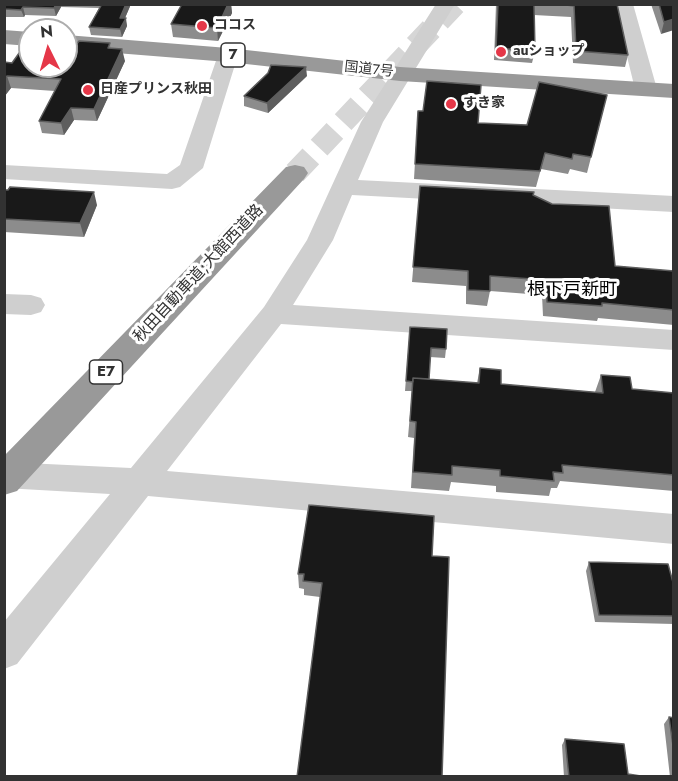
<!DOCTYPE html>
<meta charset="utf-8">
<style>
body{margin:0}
#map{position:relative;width:678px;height:781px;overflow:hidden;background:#fff;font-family:Jost,sans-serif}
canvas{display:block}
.frame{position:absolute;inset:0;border:6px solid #323232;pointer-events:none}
.north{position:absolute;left:18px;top:18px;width:60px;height:60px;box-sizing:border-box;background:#fff;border:2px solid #adadad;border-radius:50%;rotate:355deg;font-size:16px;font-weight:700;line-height:24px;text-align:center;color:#323232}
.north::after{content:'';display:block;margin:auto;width:21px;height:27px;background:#e53748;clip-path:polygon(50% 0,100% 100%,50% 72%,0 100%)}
</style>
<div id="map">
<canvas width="678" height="781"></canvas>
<div class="frame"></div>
<div class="north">N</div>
</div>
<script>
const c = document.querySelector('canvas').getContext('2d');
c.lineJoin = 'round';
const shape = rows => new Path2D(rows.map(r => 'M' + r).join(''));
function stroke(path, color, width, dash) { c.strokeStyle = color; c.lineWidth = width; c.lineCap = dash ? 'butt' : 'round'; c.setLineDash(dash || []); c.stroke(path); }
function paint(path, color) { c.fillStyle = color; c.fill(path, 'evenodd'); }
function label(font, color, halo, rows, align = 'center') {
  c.font = font + ' Jost,"Noto Sans JP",sans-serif'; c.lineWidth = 6; c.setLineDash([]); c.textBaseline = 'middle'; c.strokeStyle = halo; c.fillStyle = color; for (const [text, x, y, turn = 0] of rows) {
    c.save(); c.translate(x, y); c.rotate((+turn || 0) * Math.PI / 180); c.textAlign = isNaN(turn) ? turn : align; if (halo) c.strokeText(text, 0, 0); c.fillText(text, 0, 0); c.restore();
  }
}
stroke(shape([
 [295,173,455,4]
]), '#d6d6d6', 23, [23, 12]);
paint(shape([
 [436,4,455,4,383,122,358,180,674,196,674,212,352,195,333,240,293,305,674,330,674,350,281,324,167,471,674,514,674,544,148,496,17,664,4,669,4,622,110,494,4,488,4,462,131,468,264,307,307,240,361,122,436,4],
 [614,4,633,4,657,89,654,94,646,95,638,94,635,89,614,4],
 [228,49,235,51,238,55,203,168,180,187,172,189,4,179,4,165,167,174,180,165,218,55,221,51,228,49],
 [4,294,31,295,41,298,45,305,41,312,31,315,4,314,4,294]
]), '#cfcfcf');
paint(shape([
 [4,30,30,32,30,46,4,44,4,30],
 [66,35,228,48,400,67,674,84,674,98,400,81,228,62,66,49,66,35],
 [295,165,304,167,308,173,304,179,17,491,4,495,4,456,286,167,295,165]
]), '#999');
paint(shape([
 [4,4,131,4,125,18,127,26,122,37,91,35,89,27,99,8,61,7,56,16,25,15,24,17,4,17],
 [182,4,231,4,232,13,218,41,173,37,171,24],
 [496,4,617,4,628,55,625,67,573,63,571,17,534,15,535,51,532,63,494,60],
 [651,4,674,4,661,34],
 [110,43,111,48,125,61,97,121,74,120,64,135,42,133,39,121,55,91,11,88,4,97,4,62,12,63,76,45],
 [307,76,268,113,244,106,244,96],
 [607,95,587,173,570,169,568,174,541,169,536,187,414,179,418,111,478,123,527,125],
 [420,186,533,195,615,266,674,271,674,325,598,318,597,321,543,316,542,295,490,291,487,306,466,304,466,286,412,282],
 [4,190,97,205,84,237,4,232],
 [410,327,446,349,445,358,430,357,429,379,477,383,480,368,501,384,595,392,601,375,632,389,674,393,674,491,560,481,557,488,551,488,549,496,496,492,496,486,451,482,449,491,411,488,414,438,408,437,412,391,405,391],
 [432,556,320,597,304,595,304,589,299,588,298,574],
 [589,562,674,586,674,624,595,622,586,571],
 [669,717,674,718,674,777,670,777,664,724],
 [565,739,628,774,647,777,564,777,562,745]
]), '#8c8c8c');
paint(shape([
 [56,4,61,4,61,7,56,16,54,8],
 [126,4,131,4,122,25,126,18,127,26,122,37,120,29,120,18],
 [228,4,231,4,232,13,218,41,217,28],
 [23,7,25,15,24,17,21,10],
 [674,19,674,30,661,34,664,22],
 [122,49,125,61,97,121,94,109],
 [306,67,307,76,268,113,267,103],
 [7,76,11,88,4,97,4,79],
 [71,108,74,120,64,135,61,123],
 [94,192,97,205,84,237,80,223]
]), '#5e5e5e');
const building = shape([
 [4,4,56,4,54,8,23,7,21,10,4,9,4,4],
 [102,4,126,4,120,18,126,18,120,29,89,27,102,4],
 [182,4,228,4,217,28,171,24,182,4],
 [498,4,534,4,535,51,496,48,498,4],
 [558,4,617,4,628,55,576,51,574,6,558,4],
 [659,4,674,4,674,19,664,22,659,4],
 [79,41,110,43,108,48,122,49,94,109,71,108,61,123,39,121,61,79,7,76,4,79,4,62,12,63,27,42,30,42,30,66,66,66,66,44,76,45,79,41],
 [271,65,306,67,267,103,244,96,268,73,271,65],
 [427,81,481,85,478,123,527,125,539,82,607,95,591,157,573,154,572,159,545,153,540,171,415,164,418,111,423,111,427,81],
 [420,186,534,192,533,195,552,204,609,206,615,266,674,271,674,310,602,303,602,306,547,302,546,280,490,276,490,291,468,290,468,271,413,267,420,186],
 [10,187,94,192,80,223,4,219,4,190,8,190,10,187],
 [410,327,447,329,446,349,431,348,429,379,413,378,413,382,406,381,410,327],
 [480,368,501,370,501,384,603,393,601,375,630,377,632,389,674,393,674,475,562,465,563,473,553,472,554,481,500,476,500,470,452,466,452,475,413,472,416,422,410,421,413,378,479,383,480,368],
 [309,505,434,516,432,556,449,557,442,777,297,777,322,583,303,581,304,574,298,574,309,505],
 [589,562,668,564,674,586,674,616,599,615,589,562],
 [669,717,674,718,674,753,669,717],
 [565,739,624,744,628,774,647,777,569,777,565,739]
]);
paint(building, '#191919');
stroke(building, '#5e5e5e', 1.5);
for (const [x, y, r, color] of [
 [202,26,6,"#e53748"],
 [501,52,6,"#e53748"],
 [88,90,6,"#e53748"],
 [451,104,6,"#e53748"]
]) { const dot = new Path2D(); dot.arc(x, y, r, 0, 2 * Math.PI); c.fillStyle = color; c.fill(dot); stroke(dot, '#fff', 2); }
label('bold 14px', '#323232', '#fff', [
 ["ココス",214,26],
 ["auショップ",513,52],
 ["日産プリンス秋田",100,90],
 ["すき家",463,104]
], 'left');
label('14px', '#323232', '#fff', [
 ["国道7号",369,70,6]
]);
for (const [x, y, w] of [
 [233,55,24],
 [106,372,33]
]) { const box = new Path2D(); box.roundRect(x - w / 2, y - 12, w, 24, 4.5); c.fillStyle = '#fff'; c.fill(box); stroke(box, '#323232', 1.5); }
label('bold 15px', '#323232', null, [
 ["7",233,55],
 ["E7",106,372]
]);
label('16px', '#323232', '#fff', [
 ["秋田自動車道;大館西道路",199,274,-47]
]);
label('18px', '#000', '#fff', [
 ["根下戸新町",572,291]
]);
</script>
